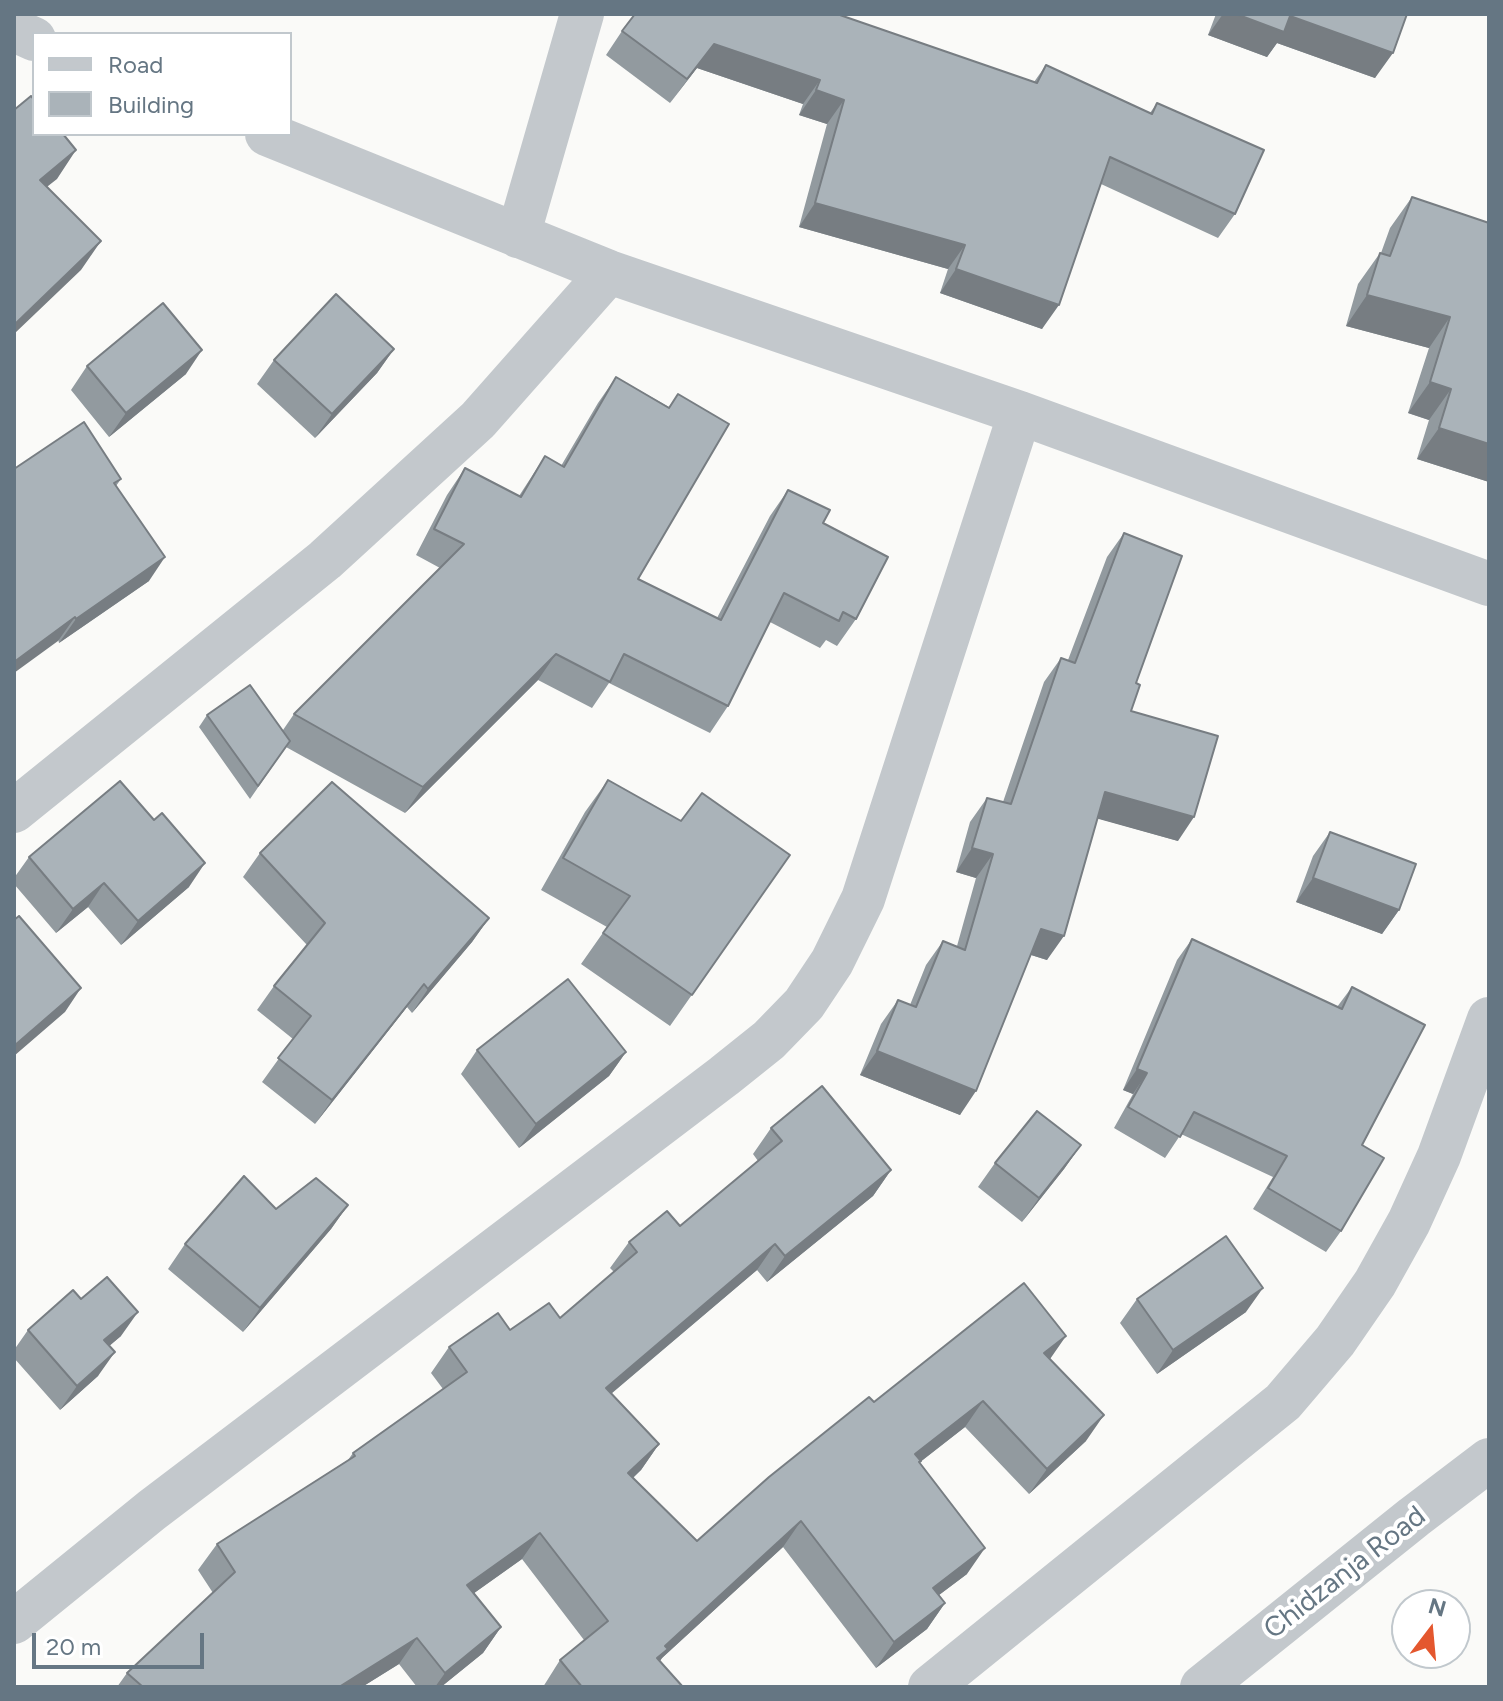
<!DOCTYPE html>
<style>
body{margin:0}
#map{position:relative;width:1503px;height:1701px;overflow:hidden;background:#fafaf8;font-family:Figtree,sans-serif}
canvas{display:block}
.frame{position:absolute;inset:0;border:16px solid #657683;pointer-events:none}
.legend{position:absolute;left:32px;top:32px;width:260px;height:104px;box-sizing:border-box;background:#fff;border:2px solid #c1c8cd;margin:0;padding:10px 14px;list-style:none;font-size:24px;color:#657683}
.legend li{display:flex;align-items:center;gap:16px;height:40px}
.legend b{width:40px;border:2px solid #c1c8cd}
.north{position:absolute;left:1391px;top:1589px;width:80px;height:80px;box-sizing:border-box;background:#fff;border:2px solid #c1c8cd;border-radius:50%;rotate:16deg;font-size:22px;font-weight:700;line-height:32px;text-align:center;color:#657683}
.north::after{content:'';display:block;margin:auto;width:28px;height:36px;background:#e4572e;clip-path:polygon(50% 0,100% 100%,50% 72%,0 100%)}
.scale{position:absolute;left:32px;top:1633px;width:172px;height:36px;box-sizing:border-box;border:4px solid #657683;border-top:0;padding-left:10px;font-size:24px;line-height:28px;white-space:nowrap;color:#657683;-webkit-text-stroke:6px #fff;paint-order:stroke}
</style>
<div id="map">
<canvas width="1503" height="1701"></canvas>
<div class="frame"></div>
<ul class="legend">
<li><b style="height:10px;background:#c3c8cc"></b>Road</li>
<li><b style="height:22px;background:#aab3b9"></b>Building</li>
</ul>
<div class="north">N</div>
<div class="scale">20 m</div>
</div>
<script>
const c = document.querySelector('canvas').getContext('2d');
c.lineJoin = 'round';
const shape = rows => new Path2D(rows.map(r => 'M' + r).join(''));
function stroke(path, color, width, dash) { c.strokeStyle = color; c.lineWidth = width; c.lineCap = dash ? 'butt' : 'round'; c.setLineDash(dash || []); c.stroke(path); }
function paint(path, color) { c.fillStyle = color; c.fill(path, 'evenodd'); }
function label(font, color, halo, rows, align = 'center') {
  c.font = font + ' Figtree,sans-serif'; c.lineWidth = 8; c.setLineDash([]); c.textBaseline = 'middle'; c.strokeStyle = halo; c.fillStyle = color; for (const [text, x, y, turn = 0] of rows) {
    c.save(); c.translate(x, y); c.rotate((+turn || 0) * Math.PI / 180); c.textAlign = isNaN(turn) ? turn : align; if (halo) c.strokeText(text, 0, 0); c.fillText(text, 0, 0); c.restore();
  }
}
stroke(shape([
 [14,30,34,39],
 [267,134,609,272,1020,413,1489,584],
 [518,236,582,14],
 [14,811,325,560,478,420,609,272],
 [14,1622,152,1510,724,1076,769,1040,804,1004,832,962,863,899,1020,413],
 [930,1687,1283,1402,1335,1341,1375,1283,1409,1222,1439,1156,1489,1019]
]), '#c3c8cc', 44);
stroke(shape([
 [1202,1687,1414,1517,1489,1460]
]), '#c3c8cc', 44);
paint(shape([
 [1216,14,1407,14,1375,78,1277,43,1267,57,1208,35],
 [622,31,1034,82,1046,65,1150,113,1157,103,1235,214,1218,238,1101,184,1042,329,940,293,948,269,799,227,827,124,799,115,803,104,697,68,670,103,606,55],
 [1412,197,1487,223,1489,218,1489,482,1417,459,1429,420,1408,413,1429,348,1346,326,1358,284,1380,253,1381,253,1390,228],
 [394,349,377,373,315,438,257,384,274,360],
 [87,366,186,374,109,437,71,390],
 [616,377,669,407,678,394,638,579,717,618,770,516,788,490,823,523,856,619,837,646,826,640,820,648,770,622,728,706,710,733,609,683,592,708,538,680,405,813,286,747,250,799,199,727,207,715,283,730,294,714,440,568,416,555,447,495,465,468,519,496,545,456,561,466,598,403],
 [14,469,121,479,116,486,149,581,59,643],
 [1124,533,1136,683,1131,711,1178,841,1097,818,1047,960,1031,955,960,1115,860,1075,881,1024,898,1000,910,1005,926,965,943,941,957,946,976,878,956,872,970,822,987,798,1003,802,1044,682,1061,658,1068,660,1107,557],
 [608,780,681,821,790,855,670,1026,581,964,607,927,541,890,585,812],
 [1330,832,1399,910,1382,934,1296,902,1313,856],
 [260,853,489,918,472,942,412,1013,407,1007,315,1124,262,1082,293,1039,257,1010,274,986,307,945,243,877],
 [29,857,189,887,121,945,88,907,56,933,14,884,14,878],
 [1192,939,1337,1007,1352,987,1362,1145,1341,1231,1326,1252,1253,1209,1273,1177,1181,1134,1165,1158,1114,1128,1133,1094,1123,1090,1177,960],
 [477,1050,626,1052,609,1076,519,1148,461,1074],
 [771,1128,891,1170,873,1196,767,1282,757,1270,611,1394,659,1444,641,1470,633,1478,697,1541,874,1402,1050,1359,1086,1441,1029,1494,965,1427,919,1463,967,1574,939,1595,945,1603,927,1629,876,1668,783,1547,662,1658,660,1661,683,1687,543,1687,560,1660,584,1640,522,1559,474,1593,501,1627,483,1653,441,1687,417,1687,399,1664,362,1687,117,1687,127,1673,213,1593,198,1570,217,1544,348,1460,353,1453,443,1389,431,1373,449,1347,560,1318,614,1272,610,1268,629,1242,680,1226,758,1161,753,1154],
 [1081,1145,1064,1169,1022,1222,978,1187,995,1163],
 [348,1205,331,1229,243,1332,168,1269,185,1244,276,1209],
 [81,1299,121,1336,109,1346,98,1376,60,1410,14,1358,14,1350,28,1330],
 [1137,1299,1246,1312,1157,1374,1120,1323]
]), '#929a9f');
paint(shape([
 [1223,14,1290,16,1393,53,1375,78,1277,43,1267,57,1208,35],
 [714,44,820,80,803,104,697,68,670,103],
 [816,90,844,100,827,124,799,115],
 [76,150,57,179,20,208,40,180],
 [815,203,965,245,948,269,799,227],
 [101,241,81,270,14,334,14,325],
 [956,269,1059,305,1042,329,940,293],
 [1367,295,1450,317,1429,348,1346,326],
 [394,349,377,373,315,438,332,414],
 [202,350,186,374,109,437,126,413],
 [1430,382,1451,389,1429,420,1408,413],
 [1439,428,1489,444,1489,482,1417,459],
 [165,557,149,581,59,643,76,619],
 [75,617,58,641,14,673,14,662],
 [556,654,538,680,405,813,423,787],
 [1105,792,1194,817,1178,841,1088,816],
 [972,848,993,854,976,878,956,872],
 [205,863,189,887,121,945,138,921],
 [1313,878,1399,910,1382,934,1296,902],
 [104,883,88,907,56,933,73,909],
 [489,918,472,942,412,1013,428,989],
 [1041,929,1064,936,1047,960,1025,953],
 [424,984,407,1007,315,1124,332,1100],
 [81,988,65,1012,14,1056,14,1046],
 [877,1051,976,1091,960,1115,860,1075],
 [626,1052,609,1076,519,1148,536,1124],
 [1137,1069,1147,1073,1133,1094,1123,1090],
 [1081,1145,1064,1169,1022,1222,1039,1198],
 [891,1170,873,1196,767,1282,785,1256],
 [348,1205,331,1229,243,1332,260,1308],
 [775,1244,757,1270,587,1414,606,1388],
 [1263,1288,1246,1312,1157,1374,1173,1350],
 [138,1312,121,1336,88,1364,104,1340],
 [1066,1336,1048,1362,1044,1353],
 [115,1352,98,1376,60,1410,77,1386],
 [983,1401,965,1427,920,1462,915,1454],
 [1104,1415,1086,1441,1029,1494,1047,1469],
 [659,1444,641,1470,610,1499,628,1473],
 [801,1521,783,1547,662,1658,650,1675,639,1684,665,1646],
 [540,1533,522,1559,449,1611,467,1585],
 [985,1548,967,1574,915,1613,933,1588],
 [945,1603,927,1629,876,1668,894,1642],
 [501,1627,483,1653,441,1687,435,1687,445,1673],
 [417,1638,399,1664,362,1687,339,1687]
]), '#777d82');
const building = shape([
 [635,14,837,14,1037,83,1046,65,1152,114,1157,103,1264,150,1235,214,1110,157,1059,305,956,269,965,245,815,203,844,100,816,90,820,80,714,44,687,79,622,31,635,14],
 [1236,14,1407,14,1393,53,1290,16,1284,32,1236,14],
 [31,96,34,100,34,134,63,134,76,150,40,180,101,241,14,325,14,110,31,96],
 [1412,197,1489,223,1489,444,1439,428,1451,389,1430,382,1450,317,1367,295,1380,253,1390,256,1412,197],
 [336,294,394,349,332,414,274,360,336,294],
 [163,303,202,350,126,413,87,366,163,303],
 [616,377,669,408,678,394,729,424,638,579,721,620,788,490,830,510,823,523,888,557,856,619,843,612,839,621,784,593,728,706,624,654,610,682,556,654,423,787,294,714,464,544,434,529,465,468,521,497,545,456,564,467,616,377],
 [84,422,121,479,114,483,165,557,76,619,75,617,14,662,14,469,84,422],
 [1124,533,1182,556,1136,683,1140,685,1131,711,1218,736,1194,817,1105,792,1064,936,1041,929,976,1091,877,1051,898,1000,916,1007,943,941,965,950,993,854,972,848,987,798,1011,804,1061,658,1075,663,1124,533],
 [250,685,290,741,258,786,207,715,250,685],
 [608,780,681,821,702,793,790,855,692,995,603,933,630,896,563,858,608,780],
 [120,781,154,820,162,813,205,863,138,921,104,883,73,909,29,857,120,781],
 [332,782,489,918,428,989,424,984,332,1100,278,1058,311,1016,274,986,325,923,260,853,332,782],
 [1330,832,1416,864,1399,910,1313,878,1330,832],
 [19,916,81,988,14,1046,14,920,19,916],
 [1192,939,1342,1009,1352,987,1425,1025,1362,1145,1384,1158,1341,1231,1268,1188,1287,1156,1194,1112,1180,1137,1128,1107,1147,1073,1137,1069,1192,939],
 [568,979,626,1052,536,1124,477,1050,568,979],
 [822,1086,891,1170,785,1256,775,1244,606,1388,659,1444,628,1473,697,1541,769,1477,869,1397,874,1402,1024,1283,1066,1336,1044,1353,1104,1415,1047,1469,983,1401,915,1454,921,1461,919,1462,985,1548,933,1588,945,1603,894,1642,801,1521,665,1646,668,1649,657,1658,683,1687,582,1687,560,1660,608,1621,540,1533,467,1585,501,1627,445,1673,417,1638,339,1687,143,1687,127,1673,235,1572,217,1544,355,1456,353,1453,467,1372,449,1347,498,1313,510,1330,549,1303,560,1318,637,1252,629,1242,667,1211,680,1226,782,1141,771,1128,822,1086],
 [1037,1111,1081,1145,1039,1198,995,1163,1037,1111],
 [244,1176,276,1209,316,1178,348,1205,260,1308,185,1244,244,1176],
 [1226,1236,1263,1288,1173,1350,1137,1299,1226,1236],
 [107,1277,138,1312,104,1340,115,1352,77,1386,28,1330,73,1290,81,1299,107,1277]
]);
paint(building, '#aab3b9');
stroke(building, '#777d82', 2);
label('28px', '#657683', '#fff', [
 ["Chidzanja Road",1345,1573,-38]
]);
</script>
